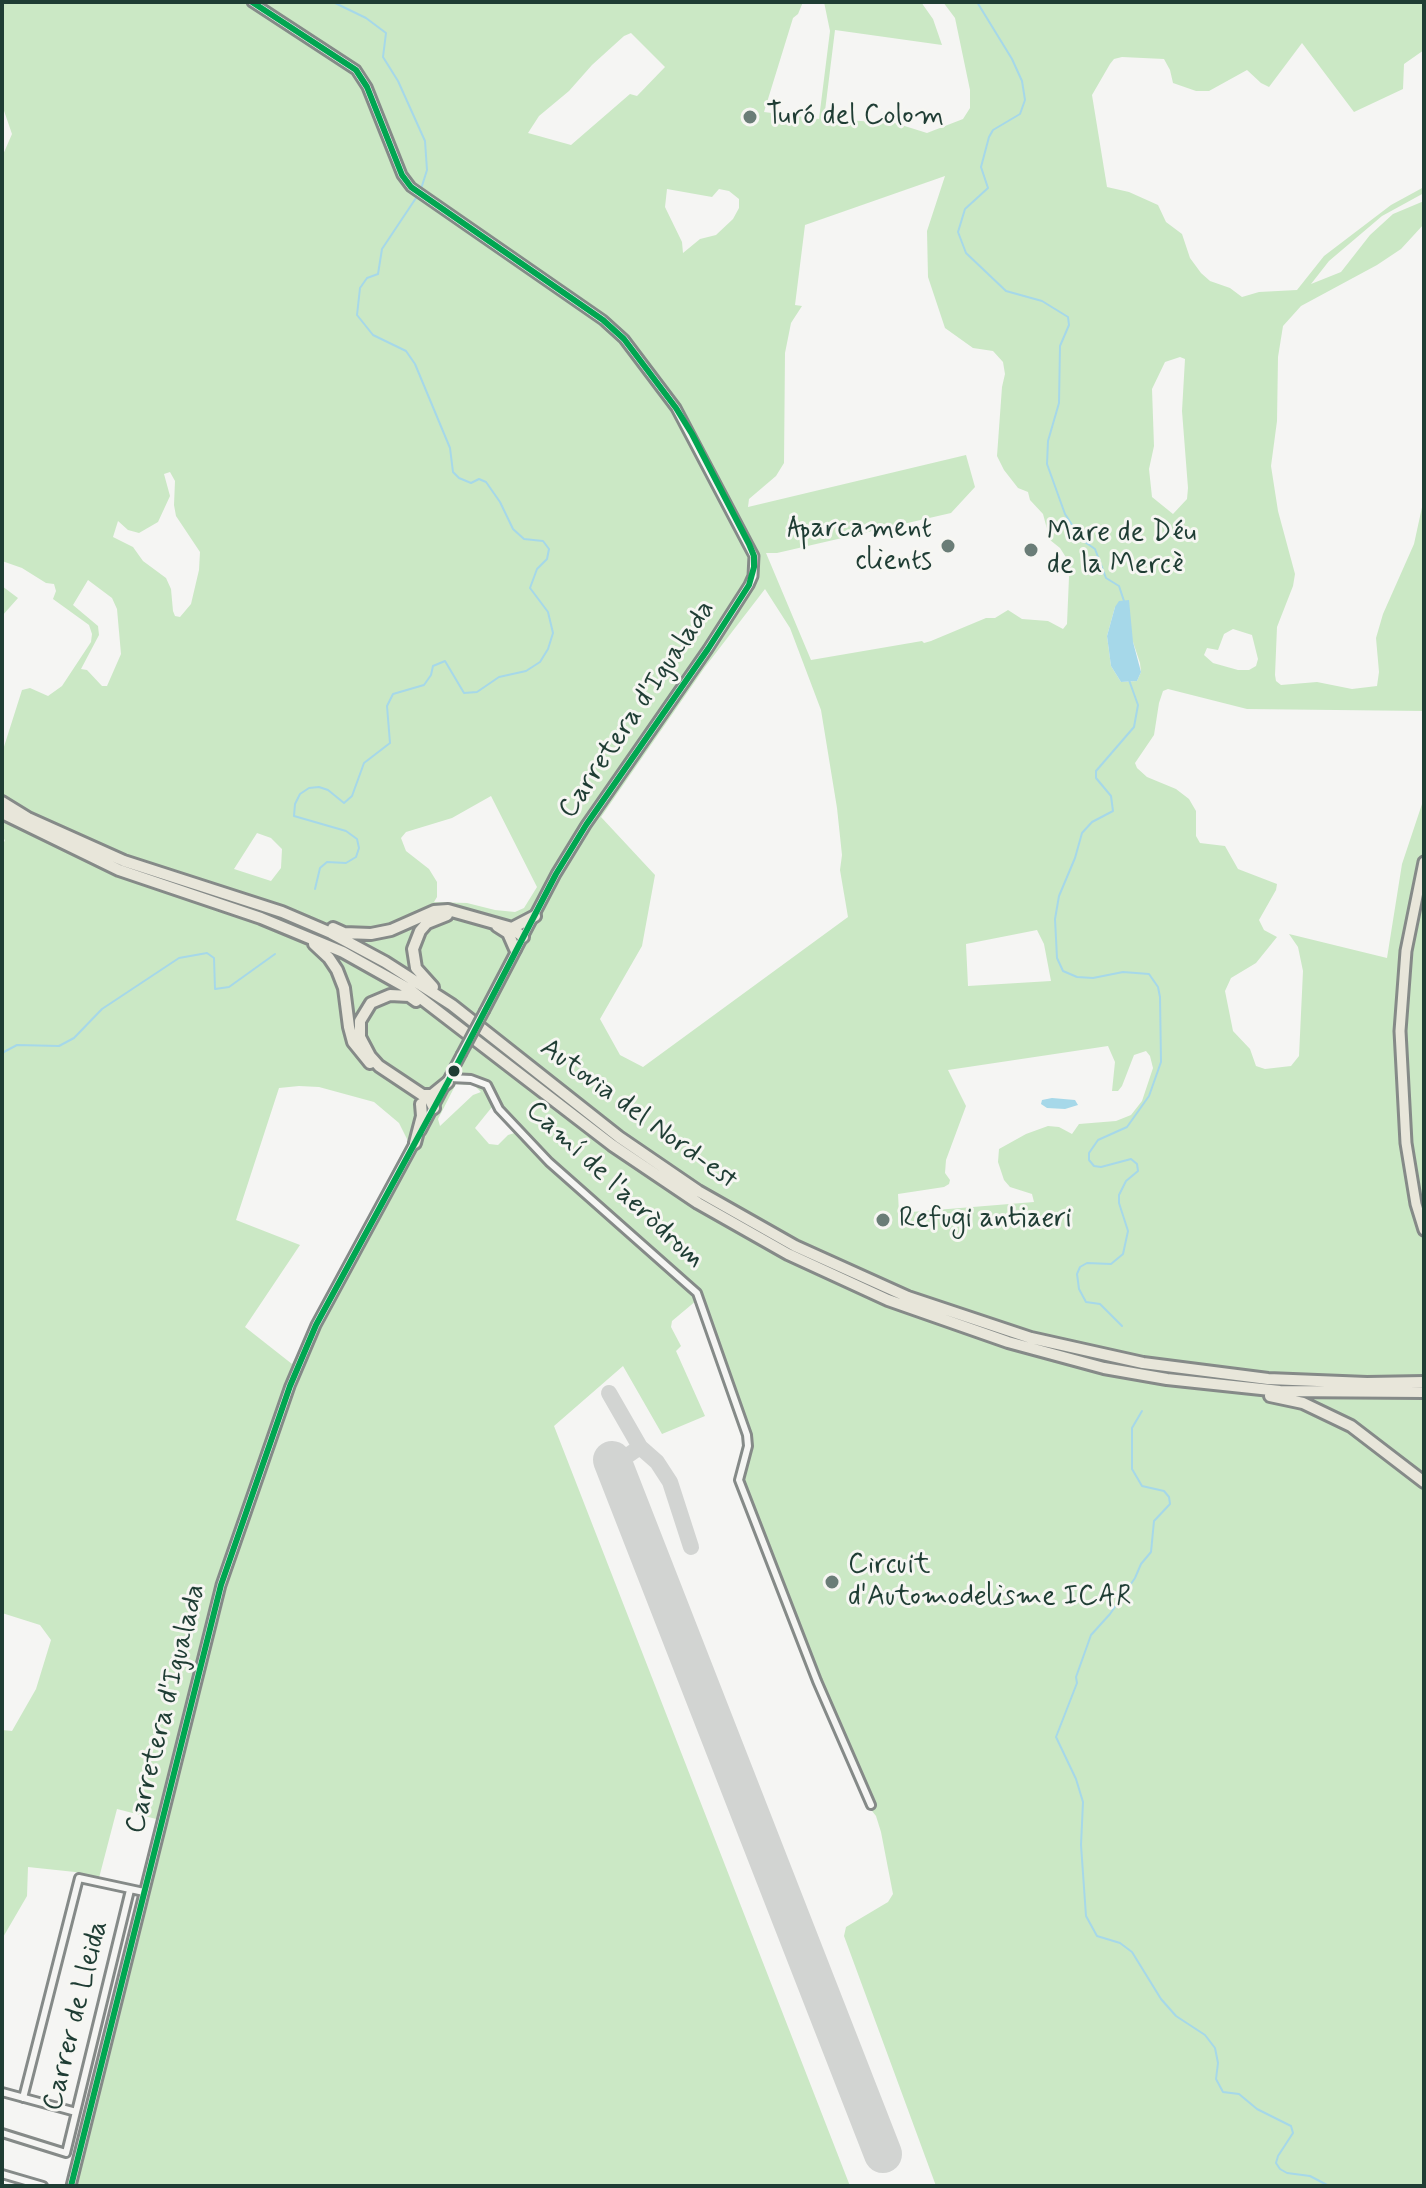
<!DOCTYPE html>
<meta charset="utf-8">
<style>
body{margin:0}
#map{position:relative;width:1426px;height:2188px;overflow:hidden;background:#f5f5f3;font-family:Mynerve,sans-serif}
canvas{display:block}
.frame{position:absolute;inset:0;border:4px solid #1f3d34;pointer-events:none}
</style>
<div id="map">
<canvas width="1426" height="2188"></canvas>
<div class="frame"></div>
</div>
<script>
const c = document.querySelector('canvas').getContext('2d');
c.lineJoin = 'round';
function paint(path, color) { c.fillStyle = color; c.fill(path, 'evenodd'); }
const shape = rows => new Path2D(rows.map(r => 'M' + r).join(''));
function stroke(path, color, width, dash) { c.strokeStyle = color; c.lineWidth = width; c.lineCap = dash ? 'butt' : 'round'; c.setLineDash(dash || []); c.stroke(path); }
function label(font, color, halo, rows, align = 'center') {
  c.font = font + ' Mynerve,sans-serif'; c.lineWidth = 6; c.setLineDash([]); c.textBaseline = 'middle'; c.strokeStyle = halo; c.fillStyle = color; for (const [text, x, y, turn = 0] of rows) {
    c.save(); c.translate(x, y); c.rotate((+turn || 0) * Math.PI / 180); c.textAlign = isNaN(turn) ? turn : align; if (halo) c.strokeText(text, 0, 0); c.fillText(text, 0, 0); c.restore();
  }
}
paint(shape([
 [2,2,803,2,798,14,793,18,764,112,819,119,830,31,824,2,921,2,933,19,942,45,835,30,825,111,826,119,895,123,927,133,963,119,970,108,970,90,955,18,943,2,1424,2,1424,50,1404,64,1403,89,1354,112,1302,43,1269,87,1261,83,1247,70,1209,91,1196,91,1173,83,1170,70,1164,59,1122,57,1114,59,1110,64,1092,95,1107,187,1129,192,1158,205,1166,222,1182,234,1190,258,1201,273,1210,281,1230,288,1242,297,1259,292,1297,290,1324,256,1391,205,1424,187,1424,193,1382,216,1329,261,1311,284,1341,272,1370,235,1393,214,1424,201,1424,224,1401,249,1377,265,1301,306,1283,326,1278,357,1277,421,1271,466,1278,511,1295,574,1293,586,1277,627,1275,675,1276,681,1281,685,1317,682,1352,689,1377,686,1379,672,1376,638,1383,614,1414,544,1424,498,1424,711,1247,709,1168,689,1163,691,1159,703,1154,735,1135,763,1137,768,1147,777,1176,789,1189,799,1196,811,1196,836,1200,843,1225,846,1238,869,1277,884,1276,890,1259,920,1264,930,1277,937,1256,963,1231,978,1225,991,1233,1031,1250,1049,1256,1066,1265,1069,1291,1066,1299,1056,1303,971,1298,947,1289,934,1387,958,1402,864,1424,798,1424,2186,936,2186,844,1936,846,1927,888,1902,893,1894,881,1832,876,1816,865,1802,854,1779,735,1477,746,1445,744,1434,697,1300,672,1321,671,1327,681,1346,676,1351,705,1416,662,1434,623,1366,554,1426,850,2186,76,2186,164,1821,117,1809,99,1878,75,1872,28,1867,27,1896,2,1939,2,1730,12,1731,36,1689,51,1640,40,1625,2,1613,2,847,5,840,2,838,2,753,22,690,30,688,48,696,62,686,91,642,92,634,89,625,53,599,56,591,54,584,46,583,22,568,2,561,2,157,12,134,2,105],
 [631,33,665,67,637,96,630,94,571,145,528,133,539,116,569,91,592,65,624,36],
 [945,176,927,231,928,277,945,328,973,348,993,351,1003,362,1005,374,1002,387,997,456,1004,470,1018,488,1028,492,1030,500,1043,514,1050,540,1060,548,1067,559,1069,577,1067,624,1063,629,1048,621,1022,619,1008,610,995,618,986,618,931,641,924,643,922,641,811,660,766,553,777,553,951,513,975,487,966,455,748,507,749,499,776,476,784,463,785,353,791,323,802,306,795,305,805,225],
 [667,189,712,197,719,189,729,191,739,199,739,208,733,219,716,235,700,239,683,253,682,242,665,207],
 [1180,357,1185,359,1182,411,1188,488,1187,499,1173,514,1152,497,1149,469,1154,446,1152,389,1165,362],
 [170,472,175,481,174,505,176,516,200,552,199,570,191,604,180,617,175,616,173,611,171,589,166,578,143,561,133,547,113,537,118,521,128,530,139,533,158,522,170,496,164,474],
 [88,580,112,598,117,609,121,654,107,686,102,686,87,670,81,669,99,635,98,626,73,605],
 [765,589,790,628,821,710,837,808,842,855,840,870,848,917,643,1067,620,1055,600,1019,642,946,655,875,601,817,705,667],
 [1115,607,1133,642,1140,663,1141,672,1137,681,1121,682,1111,666,1107,636],
 [1233,629,1252,635,1258,659,1256,666,1249,670,1238,670,1213,663,1204,655,1207,648,1218,650,1224,634],
 [491,796,537,887,524,908,515,912,495,910,467,903,434,902,437,897,437,882,429,869,406,851,401,838,406,832,452,818],
 [257,833,271,838,282,849,281,868,271,881,234,869],
 [1037,930,1044,944,1051,981,968,986,966,944],
 [1108,1046,1115,1062,1112,1091,1118,1091,1122,1086,1134,1055,1146,1051,1150,1056,1153,1068,1142,1101,1131,1115,1116,1121,1079,1124,1072,1134,1059,1127,1048,1126,1026,1134,999,1149,998,1162,1004,1180,1010,1187,1032,1194,1034,1202,899,1213,898,1194,944,1187,949,1184,950,1180,945,1173,946,1160,966,1106,948,1070],
 [456,1084,474,1085,481,1092,473,1095,440,1126,438,1119],
 [299,1086,319,1087,374,1102,399,1123,408,1141,292,1364,245,1327,300,1245,236,1220,279,1088],
 [492,1107,518,1132,508,1135,498,1145,489,1144,475,1128],
 [2,586,18,598,2,616]
]), '#cbe8c5');
paint(shape([
 [1129,600,1133,642,1141,672,1137,681,1121,682,1111,666,1107,636,1115,607,1119,601],
 [1052,1098,1075,1100,1078,1105,1065,1109,1047,1108,1041,1104,1042,1100]
]), '#a6d8e9');
stroke(shape([
 [333,2,366,18,386,33,383,57,398,81,425,141,427,170,421,189],
 [977,2,1012,59,1022,81,1025,100,1020,114,993,130,989,137,981,167,988,188,965,209,958,232,966,253,1006,291,1042,301,1068,317,1069,325,1060,346,1059,403,1048,441,1047,464,1065,514,1082,540,1095,549,1106,578,1119,586,1124,601],
 [315,889,320,868,327,862,346,863,356,857,359,848,357,839,346,831,294,816,295,804,300,794,309,788,319,787,328,790,344,803,352,796,364,763,390,743,387,706,393,694,424,685,431,675,433,666,445,661,464,693,477,692,499,677,526,671,540,662,548,649,553,633,548,612,530,588,537,569,547,559,549,549,543,541,524,539,513,529,500,502,486,482,479,479,471,483,459,478,453,472,450,448,415,364,406,351,373,335,357,315,360,288,367,278,378,274,382,249,418,195],
 [2,1053,17,1045,59,1046,74,1038,102,1009,179,958,207,953,214,958,215,989,229,987,275,954],
 [1122,1326,1100,1304,1086,1302,1079,1289,1077,1274,1080,1267,1087,1263,1111,1264,1123,1254,1128,1231,1119,1203,1119,1195,1126,1181,1138,1171,1137,1164,1131,1159,1101,1167,1094,1166,1089,1160,1089,1153,1098,1140,1127,1127,1149,1096,1161,1062,1160,997,1158,987,1149,974,1123,972,1093,978,1077,977,1063,971,1057,958,1055,919,1059,896,1075,858,1082,833,1092,822,1113,811,1111,796,1096,778,1096,771,1134,727,1138,705,1129,680],
 [1142,1411,1132,1428,1132,1469,1142,1486,1164,1491,1169,1497,1170,1504,1154,1521,1151,1552,1141,1564,1135,1578,1110,1614,1091,1635,1076,1677,1077,1683,1056,1737,1076,1779,1083,1802,1081,1845,1086,1916,1097,1936,1120,1943,1132,1952,1161,1999,1176,2016,1205,2035,1215,2048,1218,2063,1216,2079,1223,2092,1239,2094,1257,2109,1291,2126,1293,2133,1278,2156,1276,2163,1280,2169,1287,2173,1310,2176,1329,2186]
]), '#a6d8e9', 2);
stroke(shape([
 [609,1393,640,1447,627,1456,615,1468],
 [640,1447,657,1462,670,1482,691,1547]
]), '#d2d4d2', 16);
stroke(shape([
 [612,1460,883,2154]
]), '#d2d4d2', 38);
const minor = shape([
 [450,1078,471,1079,487,1085,499,1109,549,1162,697,1293,747,1435,748,1446,739,1480,817,1681,871,1805],
 [2,2092,76,2112],
 [23,2098,79,1878,144,1892],
 [2,2133,66,2153,130,1890],
 [2,2174,43,2186]
]);
const tertiary = shape([
 [252,2,356,70,367,87,402,175,411,187,603,320,624,339,676,408,754,556,753,576,749,585,708,649,586,825,556,874,485,1010],
 [421,1131,461,1055],
 [71,2186,221,1585,290,1386,316,1325,415,1142]
]);
const trunk = shape([
 [1424,862,1406,951,1400,1031,1406,1143,1416,1204,1424,1230]
]);
const motorway = shape([
 [2,802,28,818,124,861,282,912,331,933,385,962,452,1005,619,1137,698,1191,795,1246,908,1297,1031,1338,1143,1363,1268,1379,1367,1383,1424,1382],
 [2,813,119,870,261,918,343,952,409,989,612,1145,698,1203,788,1254,888,1300,1008,1342,1104,1368,1167,1379,1280,1391,1424,1392],
 [497,926,508,933,515,949],
 [333,928,344,933,371,934,391,930,434,911,448,910,512,928,523,937],
 [512,928,535,916],
 [314,944,329,958,337,970,344,988,349,1027,353,1042,370,1063],
 [433,987,416,968,413,949,420,931,427,923,447,915],
 [416,1001,409,996,390,995,371,1003,360,1021,360,1037,370,1056,379,1066,430,1100,434,1108],
 [422,1095,432,1095,448,1082],
 [415,1143,422,1116,421,1104],
 [1270,1396,1303,1403,1351,1426,1424,1482]
]);
stroke(minor, '#858a88', 12);
stroke(tertiary, '#858a88', 13);
stroke(trunk, '#858a88', 15);
stroke(motorway, '#858a88', 16);
stroke(minor, '#f5f5f3', 6);
stroke(tertiary, '#f5f5f3', 7);
stroke(trunk, '#e8e6da', 9);
stroke(motorway, '#e8e6da', 10);
const tertiaryBridge = shape([
 [461,1055,485,1010]
]);
stroke(tertiaryBridge, '#858a88', 13, []);
stroke(tertiaryBridge, '#f5f5f3', 7);
stroke(shape([
 [71,2186,221,1585,290,1386,316,1325,448,1082,556,874,586,825,708,649,749,585,754,567,754,556,749,544,692,434,676,408,624,339,603,320,411,187,402,175,367,87,356,70,252,2]
]), '#00a651', 6);
for (const [x, y, r, color] of [
 [750,117,8,"#6a7d77"],
 [948,546,8,"#6a7d77"],
 [1031,550,8,"#6a7d77"],
 [454,1071,7,"#1f3d34"],
 [883,1220,8,"#6a7d77"],
 [832,1582,8,"#6a7d77"]
]) { const dot = new Path2D(); dot.arc(x, y, r, 0, 2 * Math.PI); c.fillStyle = color; c.fill(dot); stroke(dot, '#f6f6f2', 3); }
label('28px', '#1f3d34', '#f6f6f2', [
 ["Turó del Colom",766,117],
 ["Aparcament",932,530,"right"],
 ["clients",932,562,"right"],
 ["Mare de Déu",1047,534],
 ["de la Mercè",1047,566],
 ["Refugi antiaeri",899,1220],
 ["Circuit",848,1566],
 ["d'Automodelisme ICAR",848,1598]
], 'left');
label('28px', '#1f3d34', '#f6f6f2', [
 ["Carretera d'Igualada",638,710,-56],
 ["Autovia del Nord-est",638,1115,36],
 ["Camí de l'aeròdrom",614,1186,43],
 ["Carretera d'Igualada",167,1709,-76],
 ["Carrer de Lleida",77,2016,-76]
]);
</script>
